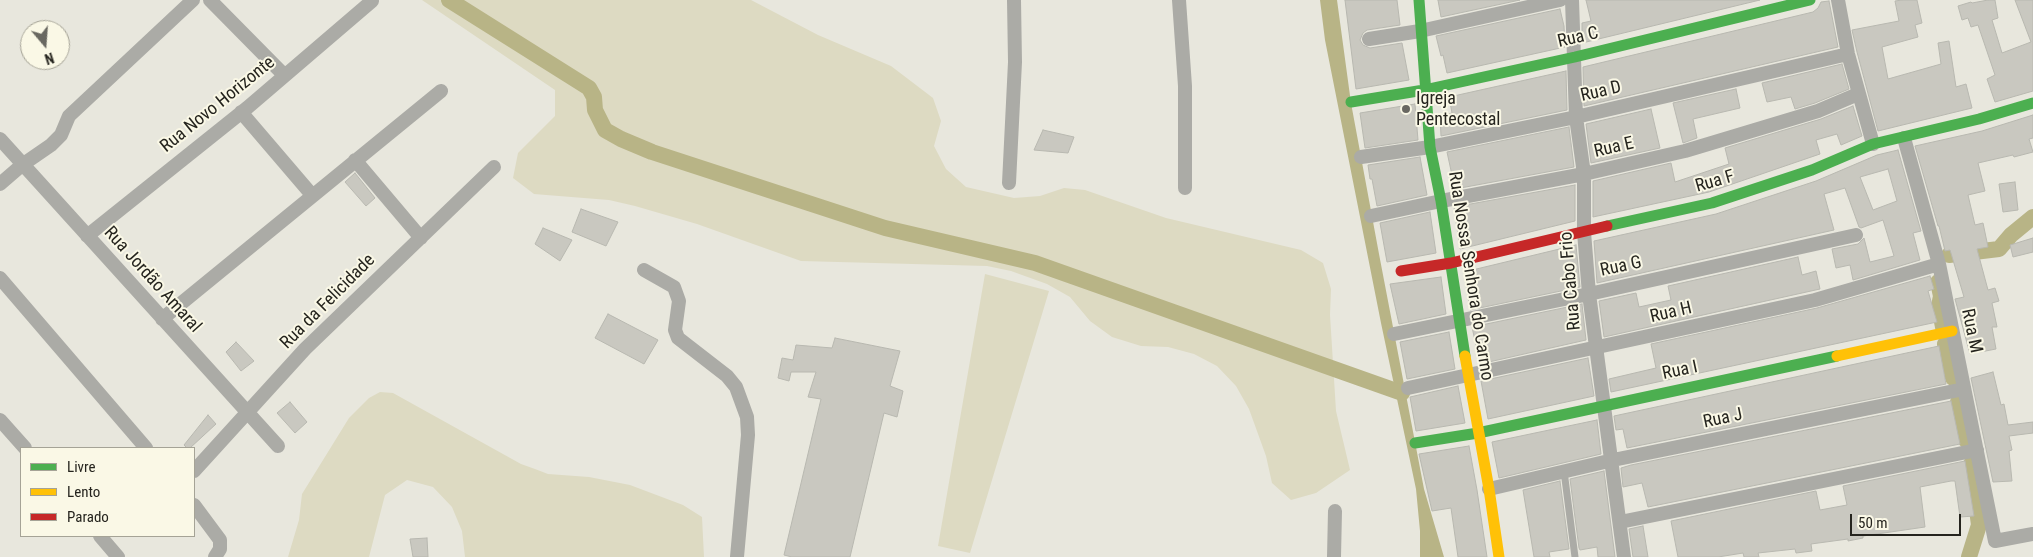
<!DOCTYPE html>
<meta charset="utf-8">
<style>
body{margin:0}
#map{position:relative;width:2033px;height:557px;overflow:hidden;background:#e8e7dd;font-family:"Roboto Condensed",sans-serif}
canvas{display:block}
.legend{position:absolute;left:20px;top:447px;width:175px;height:90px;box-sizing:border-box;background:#faf8e6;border:1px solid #a5a396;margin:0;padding:6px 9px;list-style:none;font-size:15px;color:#25241e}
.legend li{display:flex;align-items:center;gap:10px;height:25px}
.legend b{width:25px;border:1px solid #a5a396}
.north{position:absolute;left:20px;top:20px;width:50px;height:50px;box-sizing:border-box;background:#faf8e6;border:1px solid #a5a396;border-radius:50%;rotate:162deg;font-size:14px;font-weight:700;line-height:20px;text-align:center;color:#25241e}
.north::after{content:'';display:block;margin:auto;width:18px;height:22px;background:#696861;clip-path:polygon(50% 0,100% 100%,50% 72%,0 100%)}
.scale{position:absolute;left:1850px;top:514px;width:111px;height:22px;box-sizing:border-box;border:2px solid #25241e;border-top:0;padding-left:6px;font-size:15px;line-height:18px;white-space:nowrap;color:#25241e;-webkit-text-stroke:4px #faf8e6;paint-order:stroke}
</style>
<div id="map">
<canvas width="2033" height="557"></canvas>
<ul class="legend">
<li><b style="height:6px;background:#4caf50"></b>Livre</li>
<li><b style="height:6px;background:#ffc107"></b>Lento</li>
<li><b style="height:6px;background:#c62828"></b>Parado</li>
</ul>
<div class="north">N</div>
<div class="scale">50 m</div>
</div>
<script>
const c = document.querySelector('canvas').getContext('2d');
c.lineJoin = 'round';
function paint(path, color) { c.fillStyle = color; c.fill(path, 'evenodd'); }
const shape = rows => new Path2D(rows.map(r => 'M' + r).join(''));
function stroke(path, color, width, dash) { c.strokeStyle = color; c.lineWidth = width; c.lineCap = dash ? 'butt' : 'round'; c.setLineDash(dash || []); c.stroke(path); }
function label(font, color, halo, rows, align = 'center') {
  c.font = font + ' "Roboto Condensed",sans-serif'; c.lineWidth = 4; c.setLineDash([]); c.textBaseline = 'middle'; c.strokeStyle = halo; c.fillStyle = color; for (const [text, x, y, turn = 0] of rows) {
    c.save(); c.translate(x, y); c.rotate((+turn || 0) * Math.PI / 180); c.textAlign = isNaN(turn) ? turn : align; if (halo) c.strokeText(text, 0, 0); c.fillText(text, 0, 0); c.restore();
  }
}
paint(shape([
 [422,0,751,0,818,35,891,66,933,98,941,121,934,146,946,169,966,187,1014,198,1040,196,1064,188,1085,190,1166,218,1301,250,1323,263,1331,289,1330,315,1336,411,1350,470,1316,493,1291,500,1272,483,1266,456,1249,409,1236,386,1217,366,1194,354,1168,347,1141,346,1112,337,1090,321,1070,297,1047,284,1011,271,987,266,801,261,697,224,635,206,609,200,534,194,513,178,518,153,555,116,555,90],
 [985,274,1049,291,970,553,938,546],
 [380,392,393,393,521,464,535,469,548,474,589,477,630,485,683,505,702,517,704,557,465,557,462,531,452,507,433,487,407,480,385,495,369,557,288,557,299,520,302,494,349,418,369,398]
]), '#dddac2');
paint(shape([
 [1320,0,1337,0,1351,103,1379,254,1424,489,1444,557,1420,557,1420,531,1416,489,1381,323,1325,40]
]), '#b8b486');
stroke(shape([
 [449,0,589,88,594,97,595,110,605,130,621,139,652,152,885,228,1035,263,1402,393],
 [1949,255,1999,249,2011,235,2033,217],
 [1938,282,1941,296,1939,306,1943,327],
 [1945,344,1953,378],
 [1958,402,1966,440],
 [1969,557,1979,525,1971,464]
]), '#b8b486', 16);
const building = shape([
 [1345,0,1397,0,1400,25,1367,30,1363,33,1360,40,1363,45,1370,48,1402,43,1409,80,1356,89,1345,0],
 [1438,0,1520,0,1441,17,1438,0],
 [1586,0,1760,0,1582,43,1582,23,1591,21,1586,0],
 [1902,0,1917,0,1922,23,1915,25,1918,37,1882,47,1888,79,1941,64,1938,43,1949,41,1956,87,1966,84,1972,108,1878,131,1857,52,1852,30,1899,21,1895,1,1902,0],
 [1988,0,1995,0,1998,18,1992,20,2002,53,2031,42,2015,0,2033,0,2033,91,1995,102,1987,79,1995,75,1978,25,1971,27,1968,18,1962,20,1958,6,1971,2,1972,3,1988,0],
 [1829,1,1838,47,1584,106,1583,67,1813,12,1818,8,1821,2,1829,1],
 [1560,9,1564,26,1565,47,1447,73,1443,55,1441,56,1436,36,1560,9],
 [1842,64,1849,89,1815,103,1795,109,1791,97,1767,102,1762,83,1842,64],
 [1566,71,1567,110,1441,136,1440,116,1452,113,1449,97,1566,71],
 [1736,89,1740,108,1693,119,1697,138,1683,143,1673,103,1736,89],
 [1415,104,1418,140,1365,148,1360,113,1415,104],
 [1853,106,1862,136,1841,145,1837,134,1816,140,1820,154,1709,192,1593,217,1593,181,1671,163,1675,182,1729,164,1725,148,1821,119,1853,106],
 [1651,109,1660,148,1591,163,1586,124,1651,109],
 [2033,115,2033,138,2029,139,2033,152,2014,157,2013,155,1978,163,1985,191,1968,195,1975,225,1983,223,1988,247,1977,249,1988,290,1995,288,1999,301,1992,303,1997,327,1992,327,1996,349,1970,354,1955,299,1964,297,1950,250,1945,251,1939,226,1938,226,1915,146,1982,131,2033,115],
 [1569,127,1574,167,1455,189,1447,152,1569,127],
 [1043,130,1074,137,1068,153,1034,150,1043,130],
 [1898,150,1921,231,1913,233,1920,260,1853,280,1850,265,1836,268,1832,249,1858,244,1864,238,1870,262,1894,256,1883,220,1861,228,1859,227,1845,188,1824,194,1834,230,1597,283,1594,241,1716,214,1816,181,1877,155,1898,150],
 [1888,169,1897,201,1873,210,1860,177,1888,169],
 [1420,157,1427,195,1377,206,1372,179,1370,179,1368,165,1420,157],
 [355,173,375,198,366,206,345,182,355,173],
 [2015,182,2018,210,2003,212,1999,184,2015,182],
 [1575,185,1575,221,1460,249,1454,207,1575,185],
 [581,209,618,222,606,246,572,232,581,209],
 [1430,212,1436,253,1387,262,1380,223,1430,212],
 [543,228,572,240,560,261,535,244,543,228],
 [2033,238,2033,252,2013,257,2010,245,2033,238],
 [1576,245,1580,287,1470,310,1464,272,1576,245],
 [1798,257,1802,275,1816,271,1820,289,1604,337,1599,301,1636,293,1639,307,1671,300,1668,286,1798,257],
 [1930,276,1934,289,1928,291,1937,322,1611,392,1609,379,1656,368,1651,344,1817,308,1930,276],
 [1441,277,1446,314,1399,324,1390,284,1441,277],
 [1582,304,1586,340,1480,364,1472,327,1582,304],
 [608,314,658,340,644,364,595,338,608,314],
 [1449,332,1455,369,1407,379,1400,342,1449,332],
 [835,338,900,351,890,386,903,391,897,417,884,413,850,557,792,557,784,555,821,399,808,397,816,372,791,372,789,381,778,378,782,358,793,360,796,345,832,348,835,338],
 [236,342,254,361,241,371,226,352,236,342],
 [1939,346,1946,384,1627,448,1623,429,1616,430,1614,416,1939,346],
 [1588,358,1594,396,1488,419,1481,381,1588,358],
 [1993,372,2001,405,2004,404,2008,425,2033,422,2033,433,2009,436,2012,450,2009,451,2012,481,1993,482,1971,378,1993,372],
 [1458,386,1465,423,1416,431,1410,397,1458,386],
 [1951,401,1960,444,1648,507,1642,483,1623,487,1621,468,1631,465,1951,401],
 [290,402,307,422,295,433,277,413,290,402],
 [208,415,216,424,190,448,187,448,184,445,208,415],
 [1597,420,1601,454,1499,478,1492,442,1597,420],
 [1469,446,1477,490,1487,557,1458,557,1451,508,1432,511,1419,454,1469,446],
 [1965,461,1974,516,1960,517,1955,481,1951,481,1920,487,1925,527,1863,536,1863,538,1848,541,1848,539,1811,544,1812,551,1796,553,1795,549,1758,553,1759,557,1744,557,1743,553,1718,557,1678,557,1671,521,1816,491,1820,510,1847,505,1843,486,1965,461],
 [1604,471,1615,557,1598,557,1597,547,1580,550,1579,548,1570,479,1604,471],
 [1560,481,1569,549,1549,552,1550,557,1534,557,1523,490,1560,481],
 [1643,526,1648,557,1633,557,1629,529,1643,526],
 [427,538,428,557,413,557,410,539,427,538]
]);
paint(building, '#c9c8c0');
stroke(building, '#b8b8b0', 1);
stroke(shape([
 [1564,471,1575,557]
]), '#ababa6', 7);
stroke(shape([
 [210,0,284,75],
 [1179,0,1185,86,1185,188],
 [1572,0,1576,117,1584,174,1584,232,1589,294,1624,557],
 [1838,0,1848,54,1873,144],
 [1369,39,1420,31,1560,0],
 [241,112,312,195],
 [1904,138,1939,264,1995,541,2033,534],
 [0,139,278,446],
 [1361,157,1430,147,1576,117,1848,54],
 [355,160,421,238],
 [1009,183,1015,62,1014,0],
 [0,184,22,165,51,145,61,135,69,116,193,0],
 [1371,216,1441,201,1584,174,1685,151,1818,111,1858,94],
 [87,236,247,108,372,1],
 [644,270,674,287,679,301,675,330,678,338,727,376,736,387,747,417,748,435,737,557],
 [0,278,146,448],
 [162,319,441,91],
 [1394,334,1589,294,1856,235],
 [1408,388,1815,300,1939,264],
 [0,420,25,448],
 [194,471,305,349,494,167],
 [1489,489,1613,460,1964,389],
 [194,505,220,540,220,549,215,557],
 [1620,522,1977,450],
 [100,536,118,557],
 [1334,557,1335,511]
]), '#ababa6', 14);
stroke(shape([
 [1419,0,1430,147,1441,201,1465,356],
 [1351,102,1424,90,1575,57,1810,0],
 [1607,226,1712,203,1812,170,1873,144,1979,119,2033,103],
 [1415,443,1478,433,1837,356]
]), '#4caf50', 11);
stroke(shape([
 [1465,356,1489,489,1499,557],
 [1837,356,1952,331]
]), '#ffc107', 11);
stroke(shape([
 [1401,271,1451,263,1607,226]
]), '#c62828', 11);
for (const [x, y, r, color] of [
 [1406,109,5,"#696861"]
]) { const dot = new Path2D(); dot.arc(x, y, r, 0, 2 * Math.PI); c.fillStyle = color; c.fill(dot); stroke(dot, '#faf8e6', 2); }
label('18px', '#25241e', '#faf8e6', [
 ["Rua C",1578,38,-13],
 ["Rua D",1601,92,-13],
 ["Rua Novo Horizonte",218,105,-39],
 ["Rua E",1614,148,-13],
 ["Rua F",1715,182,-16],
 ["Rua G",1621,267,-12],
 ["Rua Nossa Senhora do Carmo",1470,276,81],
 ["Rua Jordão Amaral",152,280,48],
 ["Rua Cabo Frio",1571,281,-95],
 ["Rua da Felicidade",328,302,-45],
 ["Rua H",1671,313,-13],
 ["Rua M",1971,331,78],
 ["Rua I",1680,371,-12],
 ["Rua J",1723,419,-12]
]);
label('18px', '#25241e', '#faf8e6', [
 ["Igreja",1416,99],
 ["Pentecostal",1416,120]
], 'left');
</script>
